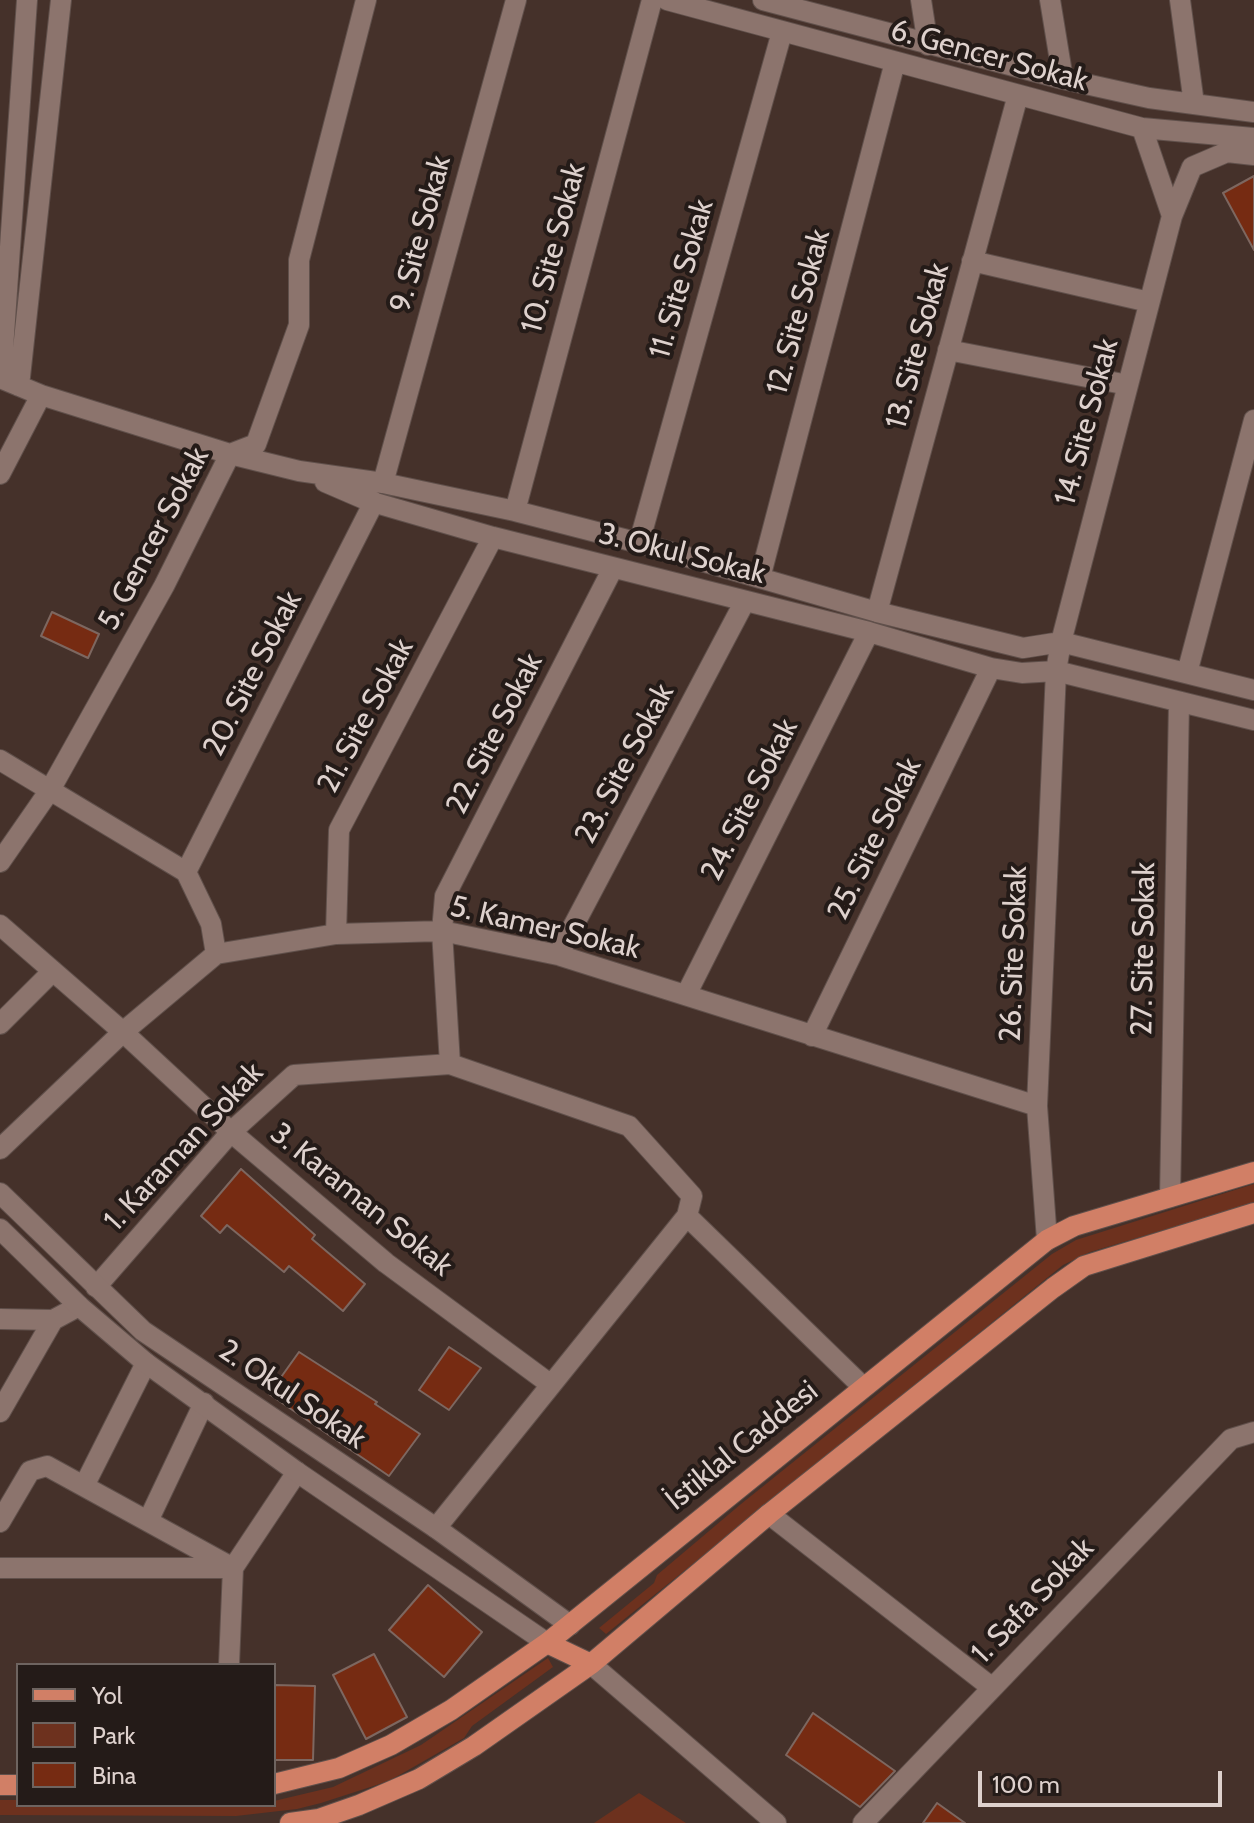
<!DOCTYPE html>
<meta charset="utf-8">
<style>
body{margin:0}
#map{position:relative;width:1254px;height:1823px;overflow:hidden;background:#45312a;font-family:Cabin,sans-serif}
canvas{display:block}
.legend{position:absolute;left:16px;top:1663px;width:260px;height:144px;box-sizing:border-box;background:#241b18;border:2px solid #6e6460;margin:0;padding:10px 14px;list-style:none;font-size:24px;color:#ded1cd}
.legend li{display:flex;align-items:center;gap:16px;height:40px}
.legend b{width:40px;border:2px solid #6e6460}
.scale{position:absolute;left:978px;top:1771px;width:244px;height:36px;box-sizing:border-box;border:4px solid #ded1cd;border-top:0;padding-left:10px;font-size:24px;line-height:28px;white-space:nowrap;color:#ded1cd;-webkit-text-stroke:6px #241b18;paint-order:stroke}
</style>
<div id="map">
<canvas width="1254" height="1823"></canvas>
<ul class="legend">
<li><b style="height:10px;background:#d17f66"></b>Yol</li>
<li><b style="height:22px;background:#6d311e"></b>Park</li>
<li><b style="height:22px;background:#762b12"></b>Bina</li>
</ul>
<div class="scale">100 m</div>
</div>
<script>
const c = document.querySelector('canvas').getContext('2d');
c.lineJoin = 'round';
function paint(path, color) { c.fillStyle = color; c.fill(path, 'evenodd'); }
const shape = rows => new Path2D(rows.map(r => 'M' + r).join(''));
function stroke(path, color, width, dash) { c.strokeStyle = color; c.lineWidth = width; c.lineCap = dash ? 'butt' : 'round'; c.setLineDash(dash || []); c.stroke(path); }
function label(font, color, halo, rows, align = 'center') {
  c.font = font + ' Cabin,sans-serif'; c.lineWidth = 8; c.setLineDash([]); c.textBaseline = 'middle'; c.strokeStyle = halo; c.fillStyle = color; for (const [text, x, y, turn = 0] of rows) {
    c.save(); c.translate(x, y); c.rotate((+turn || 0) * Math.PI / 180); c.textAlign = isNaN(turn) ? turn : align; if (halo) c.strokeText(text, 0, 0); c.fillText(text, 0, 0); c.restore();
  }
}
paint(shape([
 [1254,1184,1254,1203,1090,1252,1063,1265,606,1634,599,1628,654,1583,657,1575,741,1504,1052,1254,1076,1240],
 [548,1658,553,1667,472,1726,464,1738,389,1781,321,1803,297,1809,236,1816,0,1815,0,1800,18,1800,18,1805,274,1805,274,1801,333,1787,421,1745],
 [639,1793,686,1823,594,1823]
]), '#6d311e');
const building = shape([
 [1254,176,1254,250,1223,193,1254,176],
 [52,612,99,634,88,658,41,636,52,612],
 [241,1169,315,1235,312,1239,365,1284,343,1311,289,1266,284,1272,227,1225,220,1233,201,1216,241,1169],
 [449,1347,481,1368,449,1410,419,1390,449,1347],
 [299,1352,377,1402,375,1404,420,1434,389,1476,269,1394,299,1352],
 [428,1585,482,1632,444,1677,389,1630,428,1585],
 [374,1654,407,1717,366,1739,333,1675,374,1654],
 [274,1685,315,1686,313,1760,274,1760,274,1685],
 [813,1713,895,1771,860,1807,786,1755,813,1713],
 [937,1803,965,1823,923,1823,937,1803]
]);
paint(building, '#762b12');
stroke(building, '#7d6760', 2);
const minor = shape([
 [667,0,1142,128,1254,138],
 [763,0,1063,79,1149,98,1254,112],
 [921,0,928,45],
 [1050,0,1063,79],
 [1180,0,1194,104],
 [1142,128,1172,216],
 [1227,152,1254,155],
 [972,261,1149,302],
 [948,350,1128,385],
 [0,378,41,395,230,454,299,471,383,483,515,511,639,543,877,612,1023,648,1061,642,1254,690],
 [1,378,27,0],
 [19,386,61,0],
 [0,474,41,395],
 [325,482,369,501,493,537,869,632,991,668,1022,673,1056,671,1254,720],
 [383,483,516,0],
 [515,511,652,0],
 [639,543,782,32],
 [760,578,895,62],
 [877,612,1018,95],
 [1187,673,1254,420],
 [0,760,186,872,211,924,216,954],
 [0,862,50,790,164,586,230,454,256,444,299,325,299,260,366,0],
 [186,872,374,502],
 [0,925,123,1032,231,1132,386,1263,550,1384],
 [336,934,339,830,493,537],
 [558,955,745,601],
 [686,995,869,632],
 [0,1024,53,971],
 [812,1036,991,668],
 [450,1064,442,931,445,896,613,568],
 [0,1149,123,1032,216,954,336,934,442,931,558,955,1037,1106],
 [1170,1197,1179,702],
 [1047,1240,1037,1106,1056,671,1061,642,1172,216,1192,167,1227,152],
 [96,1287,231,1132,294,1075,450,1064,629,1126,692,1196,687,1216,863,1387],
 [0,1319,53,1320,79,1306],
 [0,1412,53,1320],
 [84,1486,146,1363],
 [769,1514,991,1687],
 [148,1521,204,1403],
 [0,1522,30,1471,47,1466,233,1568],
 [436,1528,687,1216],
 [0,1568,228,1568],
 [591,1664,776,1823],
 [229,1665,233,1568,297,1472],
 [863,1823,1231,1439,1254,1432]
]);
const tertiary = shape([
 [0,1193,143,1331,436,1528,570,1625],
 [0,1229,79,1306,146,1363,297,1472,547,1643]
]);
const primary = shape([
 [547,1643,591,1664],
 [274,1784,339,1768,391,1745,451,1710,547,1643,1047,1240,1074,1226,1254,1172],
 [0,1785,18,1785],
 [290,1823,319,1819,359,1805,419,1779,474,1746,591,1664,769,1514,1053,1288,1084,1266,1254,1213]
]);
stroke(minor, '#60504b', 22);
stroke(tertiary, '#60504b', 22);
stroke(primary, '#60504b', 22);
stroke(minor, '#8c746d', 20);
stroke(tertiary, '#8c746d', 20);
stroke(primary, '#d17f66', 20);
label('30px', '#ded1cd', '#241b18', [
 ["6. Gencer Sokak",989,56,15],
 ["9. Site Sokak",421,234,-75],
 ["10. Site Sokak",554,248,-75],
 ["11. Site Sokak",682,279,-74],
 ["12. Site Sokak",799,312,-75],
 ["13. Site Sokak",918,346,-75],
 ["14. Site Sokak",1087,422,-75],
 ["5. Gencer Sokak",154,539,-62],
 ["3. Okul Sokak",682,554,14],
 ["20. Site Sokak",253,674,-63],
 ["21. Site Sokak",366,716,-62],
 ["22. Site Sokak",495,734,-63],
 ["23. Site Sokak",625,764,-62],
 ["24. Site Sokak",750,800,-63],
 ["25. Site Sokak",875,839,-64],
 ["5. Kamer Sokak",545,928,13],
 ["27. Site Sokak",1144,949,-89],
 ["26. Site Sokak",1014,954,-88],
 ["1. Karaman Sokak",184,1147,-47],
 ["3. Karaman Sokak",361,1200,39],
 ["2. Okul Sokak",292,1395,34],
 ["İstiklal Caddesi",742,1446,-39],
 ["1. Safa Sokak",1033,1601,-46]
]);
</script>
